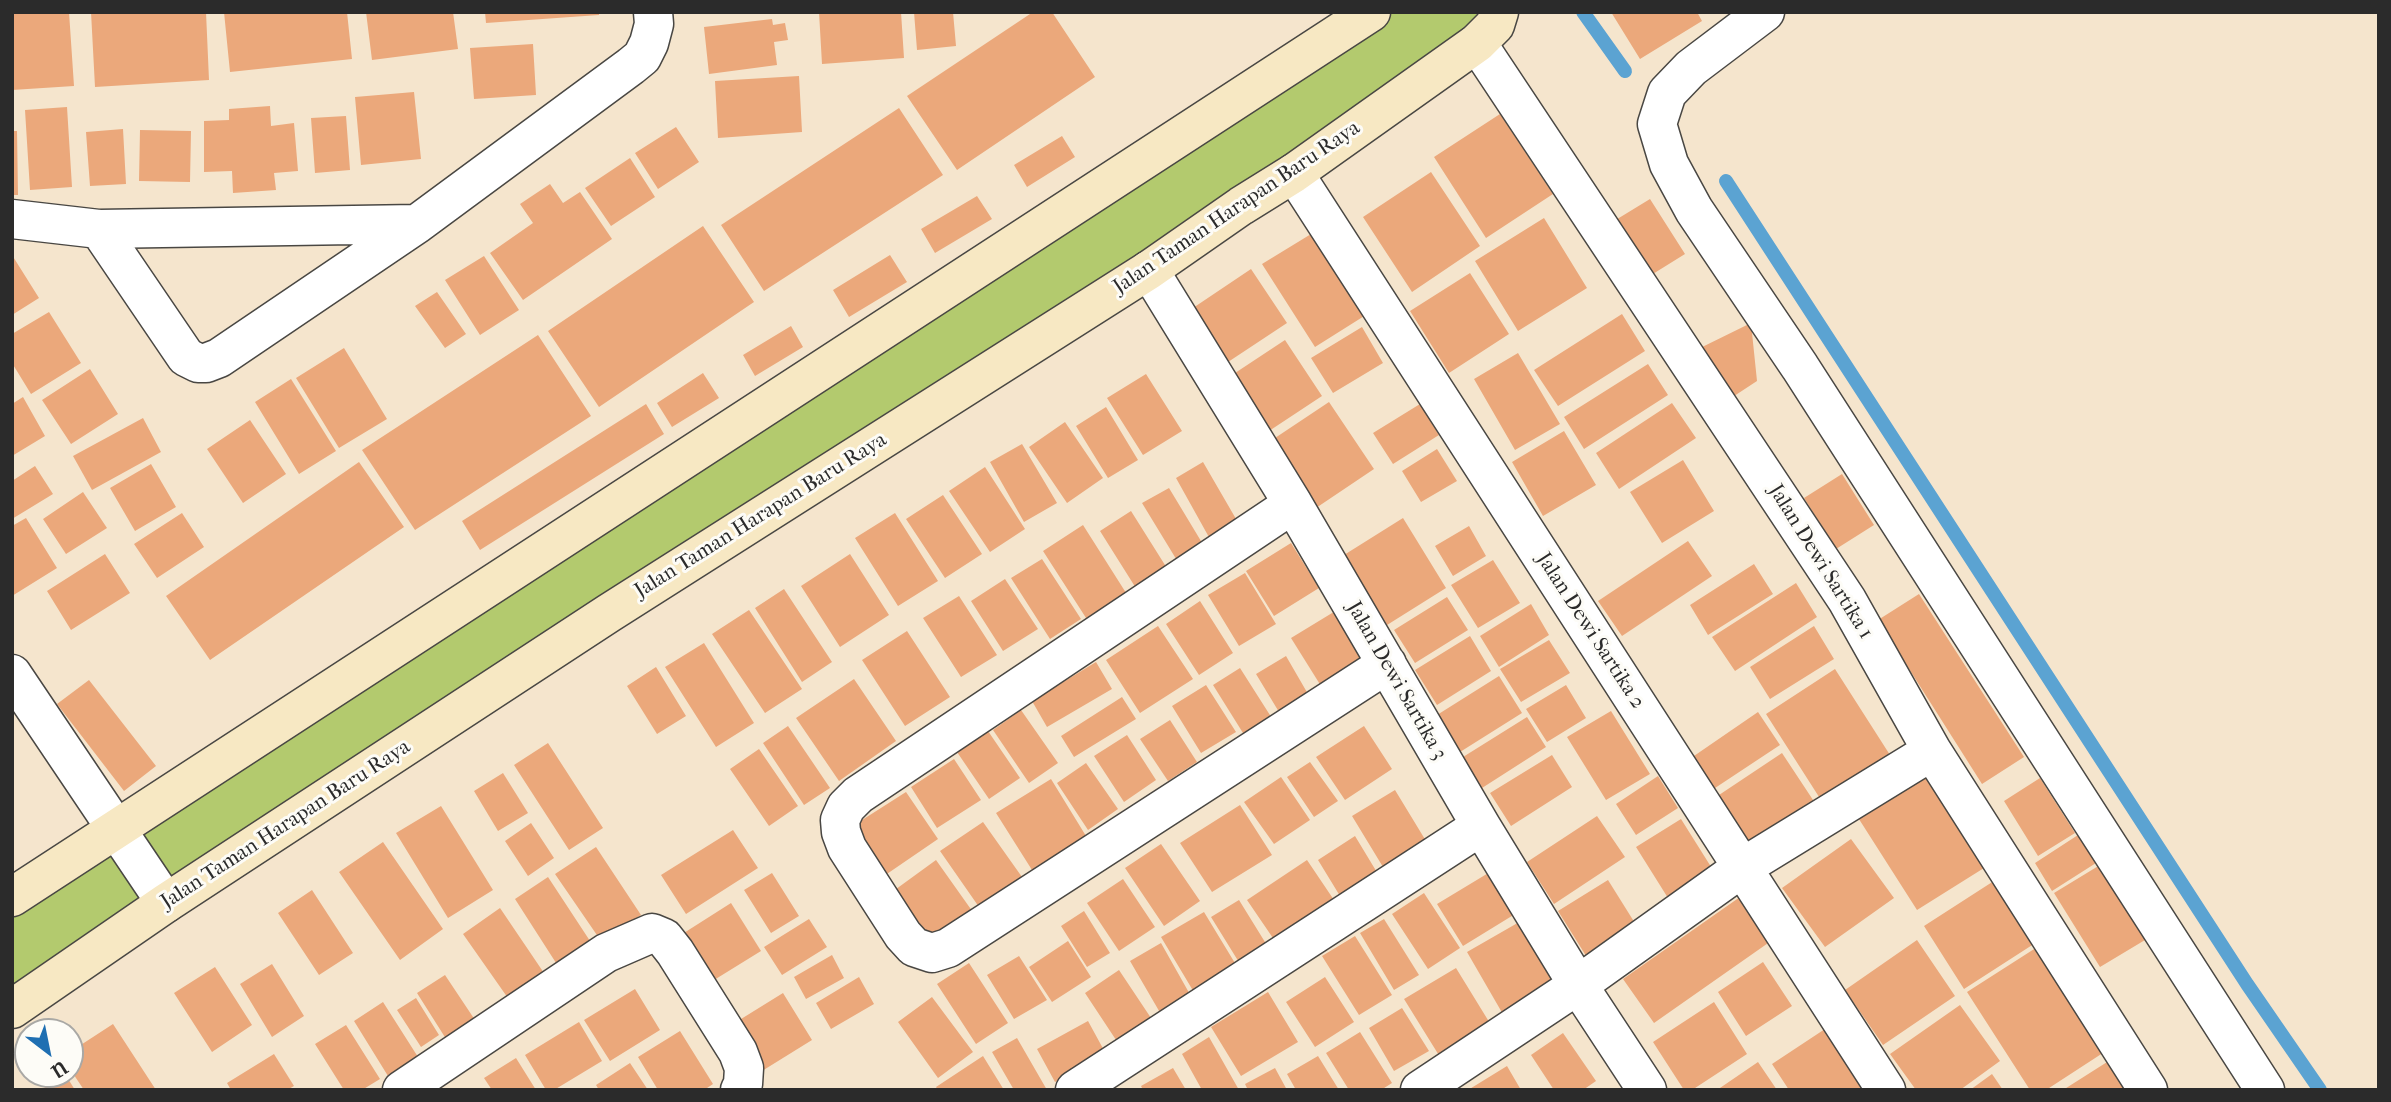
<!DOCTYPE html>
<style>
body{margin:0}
#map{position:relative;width:2391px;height:1102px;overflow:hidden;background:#f5e5cd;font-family:"IM FELL French Canon",serif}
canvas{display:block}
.frame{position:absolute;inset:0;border:14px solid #2b2b2b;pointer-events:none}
.north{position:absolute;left:14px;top:1018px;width:70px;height:70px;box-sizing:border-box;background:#fdfcf7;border:2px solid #a9a8a5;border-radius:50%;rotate:148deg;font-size:19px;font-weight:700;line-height:28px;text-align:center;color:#2b2b2b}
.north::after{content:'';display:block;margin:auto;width:24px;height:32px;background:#1f6fb2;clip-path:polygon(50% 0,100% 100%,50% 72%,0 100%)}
</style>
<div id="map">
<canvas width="2391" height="1102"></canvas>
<div class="frame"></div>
<div class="north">U</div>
</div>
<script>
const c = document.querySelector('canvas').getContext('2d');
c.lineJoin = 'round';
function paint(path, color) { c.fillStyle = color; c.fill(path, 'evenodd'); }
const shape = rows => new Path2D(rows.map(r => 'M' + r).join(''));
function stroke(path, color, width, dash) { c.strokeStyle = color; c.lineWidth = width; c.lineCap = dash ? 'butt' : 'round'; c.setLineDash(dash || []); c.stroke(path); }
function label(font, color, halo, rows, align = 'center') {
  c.font = font + ' "IM FELL French Canon",serif'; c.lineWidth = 6; c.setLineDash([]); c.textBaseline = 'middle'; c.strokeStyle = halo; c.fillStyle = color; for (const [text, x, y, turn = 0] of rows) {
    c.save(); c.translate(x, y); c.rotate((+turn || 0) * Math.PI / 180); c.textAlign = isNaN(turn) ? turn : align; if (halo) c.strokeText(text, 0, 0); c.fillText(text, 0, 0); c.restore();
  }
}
paint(shape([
 [1371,12,1499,12,1495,25,12,1006,12,897]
]), '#b3ca6e');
stroke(shape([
 [1583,12,1625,71],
 [1726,181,2247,984,2320,1090]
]), '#5ba3d2', 14);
paint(shape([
 [12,12,69,12,74,86,12,90],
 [91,12,206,12,209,80,95,87],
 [224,12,347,12,352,59,230,72],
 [366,12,453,12,458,49,372,60],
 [485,12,599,12,599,15,486,23],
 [819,12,901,12,904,58,822,64],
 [914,12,953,12,956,46,917,50],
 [1033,12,1052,12,1095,77,957,170,907,96],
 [1611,12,1697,12,1702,21,1640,59],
 [772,19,773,25,785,23,788,40,774,42,777,65,709,74,704,27],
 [533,44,536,95,474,99,470,48],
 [799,76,802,132,718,138,715,81],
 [414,92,421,159,361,165,355,97],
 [270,106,271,126,294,123,298,171,274,173,276,190,233,193,232,171,204,172,204,121,229,120,229,109],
 [67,107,72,187,30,190,25,110],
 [899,108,943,175,764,291,721,225],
 [1500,114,1553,194,1486,238,1434,157],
 [346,116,350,170,315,173,311,118],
 [676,127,699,162,658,189,635,153],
 [123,129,126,184,90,186,86,132],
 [140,130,191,131,190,182,139,181],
 [12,131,17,131,18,195,12,195],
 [1062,136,1075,157,1027,187,1014,165],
 [630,158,655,197,611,226,585,188],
 [1431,172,1480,246,1412,292,1363,217],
 [550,184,563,203,580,192,612,239,523,300,490,253,533,223,520,204],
 [977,196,992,219,935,253,921,229],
 [1650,199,1685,254,1648,277,1614,221],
 [1544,218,1587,288,1518,331,1475,261],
 [703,226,754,302,599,407,548,331],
 [1316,231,1369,313,1315,347,1262,264],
 [12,255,39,298,12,315],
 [890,255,907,282,849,317,833,290],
 [484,256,519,310,480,335,445,280],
 [1251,269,1287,323,1222,366,1187,312],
 [1470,273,1509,334,1449,373,1410,311],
 [437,292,466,334,445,348,415,306],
 [49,312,81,363,31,394,12,363,12,334],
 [1622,314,1645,351,1558,406,1534,370],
 [1751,323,1757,381,1725,402,1692,352],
 [791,326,803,347,755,376,743,355],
 [1362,327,1383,363,1333,393,1311,358],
 [538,335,591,416,415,530,362,450],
 [1285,340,1322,396,1266,433,1229,377],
 [344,348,387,419,339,448,296,378],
 [1518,353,1560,424,1515,450,1474,379],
 [1648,364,1668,395,1584,449,1564,417],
 [90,369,118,414,71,444,42,400],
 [703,373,719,398,672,427,657,403],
 [1146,374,1182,431,1143,455,1107,398],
 [291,379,336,451,299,474,255,402],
 [23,397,45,436,12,456,12,404],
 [1329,402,1374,469,1313,510,1269,442],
 [1672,403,1696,438,1619,489,1596,453],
 [646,404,664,434,480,550,462,521],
 [1420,404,1439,435,1393,464,1373,433],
 [1106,407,1138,460,1108,478,1076,426],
 [143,418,161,452,92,490,73,456],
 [250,420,286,474,243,503,207,449],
 [1065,422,1103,478,1067,503,1029,447],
 [1564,431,1596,485,1543,516,1512,462],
 [1022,444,1057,503,1024,522,990,462],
 [1437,449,1457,481,1421,502,1402,471],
 [1683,460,1714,511,1662,543,1630,492],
 [359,462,404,527,210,660,166,596],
 [1203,462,1243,531,1215,548,1176,478],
 [151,464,176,507,135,531,110,488],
 [35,466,53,494,12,519,12,481],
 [985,467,1025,529,990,552,949,491],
 [1842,474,1874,525,1836,549,1804,498],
 [1169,488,1207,551,1181,567,1142,503],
 [83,492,107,528,66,554,43,519],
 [943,495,982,554,945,578,906,519],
 [1131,511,1170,573,1139,593,1100,531],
 [182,513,204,547,157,578,134,544],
 [895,513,938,581,898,606,855,538],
 [26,518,57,568,12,596,12,526],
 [1403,518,1446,588,1387,625,1344,555],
 [1083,525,1128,596,1088,621,1043,551],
 [1469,526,1486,556,1453,576,1435,546],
 [1688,541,1712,576,1622,636,1598,601],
 [1291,543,1319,588,1274,616,1246,571],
 [105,554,130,593,71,630,47,591],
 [850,554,889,615,840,647,801,586],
 [1042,559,1081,619,1050,639,1011,578],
 [1493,560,1520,603,1478,628,1451,585],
 [1754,564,1773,594,1708,635,1690,605],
 [1245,573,1276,624,1239,646,1208,595],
 [1005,579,1038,629,1003,651,971,601],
 [1796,583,1817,617,1735,671,1712,637],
 [784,589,832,662,802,682,755,608],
 [1919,594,2024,757,1982,784,1878,620],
 [959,596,997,655,961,677,923,618],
 [1447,597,1468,630,1415,663,1394,630],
 [1200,601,1233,653,1199,675,1166,624],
 [1531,604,1549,635,1499,667,1480,636],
 [749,610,802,689,765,713,712,634],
 [1337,610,1367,657,1321,686,1291,638],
 [1158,626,1193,679,1140,713,1106,660],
 [1814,626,1834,659,1770,699,1750,667],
 [907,631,950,697,905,726,862,660],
 [1470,636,1491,671,1437,705,1415,670],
 [1549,640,1570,673,1521,702,1500,669],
 [704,643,754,723,716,747,665,667],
 [1286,656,1308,694,1279,712,1256,674],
 [1096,662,1112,689,1047,727,1032,701],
 [656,667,686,716,657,734,627,686],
 [1240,668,1275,723,1248,741,1213,685],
 [1835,669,1890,755,1821,800,1766,714],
 [1499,676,1522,713,1460,752,1437,715],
 [854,679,896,741,839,781,796,718],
 [89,680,156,766,124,791,57,704],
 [1206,685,1236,732,1201,753,1172,706],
 [1566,685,1586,718,1547,742,1526,709],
 [1122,697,1136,719,1074,757,1061,736],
 [1021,710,1058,763,1029,783,993,730],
 [1611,711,1650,774,1606,800,1567,737],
 [1758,712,1780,745,1712,790,1691,758],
 [1527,717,1546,747,1482,788,1463,757],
 [1170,720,1197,762,1168,781,1140,739],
 [788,726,830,788,804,805,763,743],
 [1364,726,1392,769,1345,800,1316,757],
 [988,731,1020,778,989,799,957,752],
 [1127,735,1156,780,1124,802,1094,756],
 [548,743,603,828,569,850,514,765],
 [759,749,798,806,769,826,730,769],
 [1782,753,1815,803,1746,849,1713,799],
 [1552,755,1572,787,1511,826,1490,793],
 [954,759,981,800,937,828,911,787],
 [1310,762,1338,801,1314,817,1287,777],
 [1086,763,1118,809,1088,830,1057,783],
 [503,773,528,813,498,831,474,791],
 [1925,774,1984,868,1917,910,1857,816],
 [1658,776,1678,808,1636,835,1616,804],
 [1281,777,1310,820,1274,844,1244,802],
 [2040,778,2075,833,2038,856,2004,801],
 [1051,779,1086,836,1032,870,996,813],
 [1395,790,1426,841,1383,867,1352,816],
 [906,792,938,839,881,878,848,829],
 [1240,805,1272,855,1212,892,1180,843],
 [441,806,493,890,448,918,396,833],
 [1597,816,1625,857,1554,904,1527,862],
 [1681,819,1713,870,1668,898,1636,847],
 [983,822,1022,877,979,907,940,851],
 [531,823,554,858,528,876,505,841],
 [733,830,758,868,686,914,661,875],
 [2078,835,2096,863,2052,891,2035,863],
 [1355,836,1378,874,1340,896,1318,860],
 [1851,839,1894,898,1825,947,1782,888],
 [383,842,443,929,400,960,339,872],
 [1161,844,1200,901,1164,926,1125,868],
 [596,847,641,915,601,941,555,874],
 [936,860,975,915,930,946,892,892],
 [1307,860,1336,903,1277,944,1247,900],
 [2100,865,2145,940,2100,967,2054,893],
 [1495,869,1520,911,1463,946,1437,904],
 [772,873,799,916,771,933,744,890],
 [548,877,592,944,558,966,515,899],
 [2000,877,2040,940,1964,989,1924,926],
 [1123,879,1155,927,1119,951,1087,903],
 [1608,880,1638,928,1588,959,1558,911],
 [312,890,353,953,319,975,278,913],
 [1424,893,1460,948,1428,969,1392,914],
 [1740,897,1771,941,1654,1023,1623,979],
 [1239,900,1273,955,1245,972,1211,917],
 [731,903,761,951,706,985,676,938],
 [500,908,546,976,510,1001,463,934],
 [1084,911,1110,953,1087,967,1061,926],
 [1204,912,1244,978,1201,1004,1161,937],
 [809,919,827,947,782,975,764,947],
 [1384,919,1419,975,1394,990,1360,933],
 [1521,921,1558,985,1504,1016,1467,952],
 [1355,936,1392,995,1359,1015,1322,956],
 [1917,940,1955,996,1883,1045,1845,990],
 [1068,941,1091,977,1052,1002,1029,967],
 [1161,943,1192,998,1162,1016,1130,961],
 [2042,944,2109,1049,2046,1090,2030,1090,1967,992],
 [832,955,844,978,806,999,794,977],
 [1019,956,1047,1000,1014,1019,987,975],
 [1763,962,1792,1006,1746,1036,1718,992],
 [969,963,1008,1023,976,1044,937,984],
 [272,964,304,1016,272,1037,240,984],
 [215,967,252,1025,212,1052,174,993],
 [1456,968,1491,1025,1440,1057,1404,999],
 [1119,970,1155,1024,1120,1046,1085,993],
 [445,975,477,1023,448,1042,417,993],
 [859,977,874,1004,831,1029,816,1003],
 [1325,977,1354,1022,1315,1047,1286,1002],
 [635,989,660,1030,610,1061,584,1020],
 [1268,992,1298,1042,1241,1076,1211,1027],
 [783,993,812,1040,762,1071,733,1024],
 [932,997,973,1052,938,1078,898,1022],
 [416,998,439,1035,421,1047,397,1010],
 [383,1002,418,1057,388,1076,354,1021],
 [1714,1002,1747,1054,1692,1090,1684,1090,1653,1042],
 [1960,1005,2000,1061,1960,1090,1916,1090,1890,1054],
 [1402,1008,1429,1051,1394,1071,1369,1028],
 [1088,1021,1106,1054,1055,1082,1037,1049],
 [579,1022,602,1061,554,1090,546,1090,525,1055],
 [113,1024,156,1090,84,1090,70,1069,70,1052],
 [346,1025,380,1079,362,1090,344,1090,315,1044],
 [1828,1027,1870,1090,1789,1090,1772,1064],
 [680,1031,713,1084,704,1090,658,1090,638,1057],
 [1360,1032,1392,1083,1381,1090,1349,1090,1326,1053],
 [1563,1033,1596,1081,1583,1090,1554,1090,1531,1055],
 [1209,1037,1239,1090,1202,1090,1182,1054],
 [1017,1038,1047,1090,1014,1090,992,1052],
 [274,1054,294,1086,287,1090,231,1090,227,1083],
 [983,1056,1004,1090,938,1090,936,1087],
 [1318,1056,1339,1090,1296,1090,1287,1074],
 [2115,1057,2136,1090,2063,1090],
 [516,1058,536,1090,492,1090,484,1078],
 [1758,1062,1777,1090,1717,1090],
 [630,1063,648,1090,599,1090,596,1085],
 [1507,1066,1521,1090,1468,1090],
 [1173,1068,1186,1090,1143,1090,1141,1086],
 [1275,1068,1287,1090,1248,1090,1245,1084],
 [65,1074,75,1090,41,1090],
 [1992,1074,2003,1090,1970,1090]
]), '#eba87b');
const street = shape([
 [1765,12,1691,68,1667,93,1657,124,1669,164,1694,210,1800,367,2265,1090],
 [1477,43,1847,600,1932,751,2148,1090],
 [1294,173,1886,1090],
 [12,219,99,229,417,224],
 [99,229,186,357,198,363,206,363,219,358,417,224,631,66,642,57,649,43,654,24,653,12],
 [1149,270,1293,504,1481,826,1578,985,1647,1090],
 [1293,504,858,795,846,807,840,820,841,832,847,848,903,935,914,947,932,953,948,948,1387,664],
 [12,674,166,903],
 [402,1090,606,953,652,933,664,938,675,952,738,1052,744,1068,743,1084,740,1090],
 [1075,1090,1481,826],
 [1420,1090,1578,985,1743,867,1932,751]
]);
const secondary = shape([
 [12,897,1371,12],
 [12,1009,166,903,609,613,1149,270,1241,206,1294,173,1477,43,1495,25,1499,12]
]);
stroke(street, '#494743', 41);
stroke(secondary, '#494743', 41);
stroke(street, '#fff', 38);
stroke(secondary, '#f7e8c3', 38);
label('21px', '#2b2b2b', '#fdfcf7', [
 ["Jalan Taman Harapan Baru Raya",1237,208,-34],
 ["Jalan Taman Harapan Baru Raya",761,516,-32],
 ["Jalan Dewi Sartika 1",1820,562,58],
 ["Jalan Dewi Sartika 2",1590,631,57],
 ["Jalan Dewi Sartika 3",1396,681,60],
 ["Jalan Taman Harapan Baru Raya",286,825,-33]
]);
</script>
